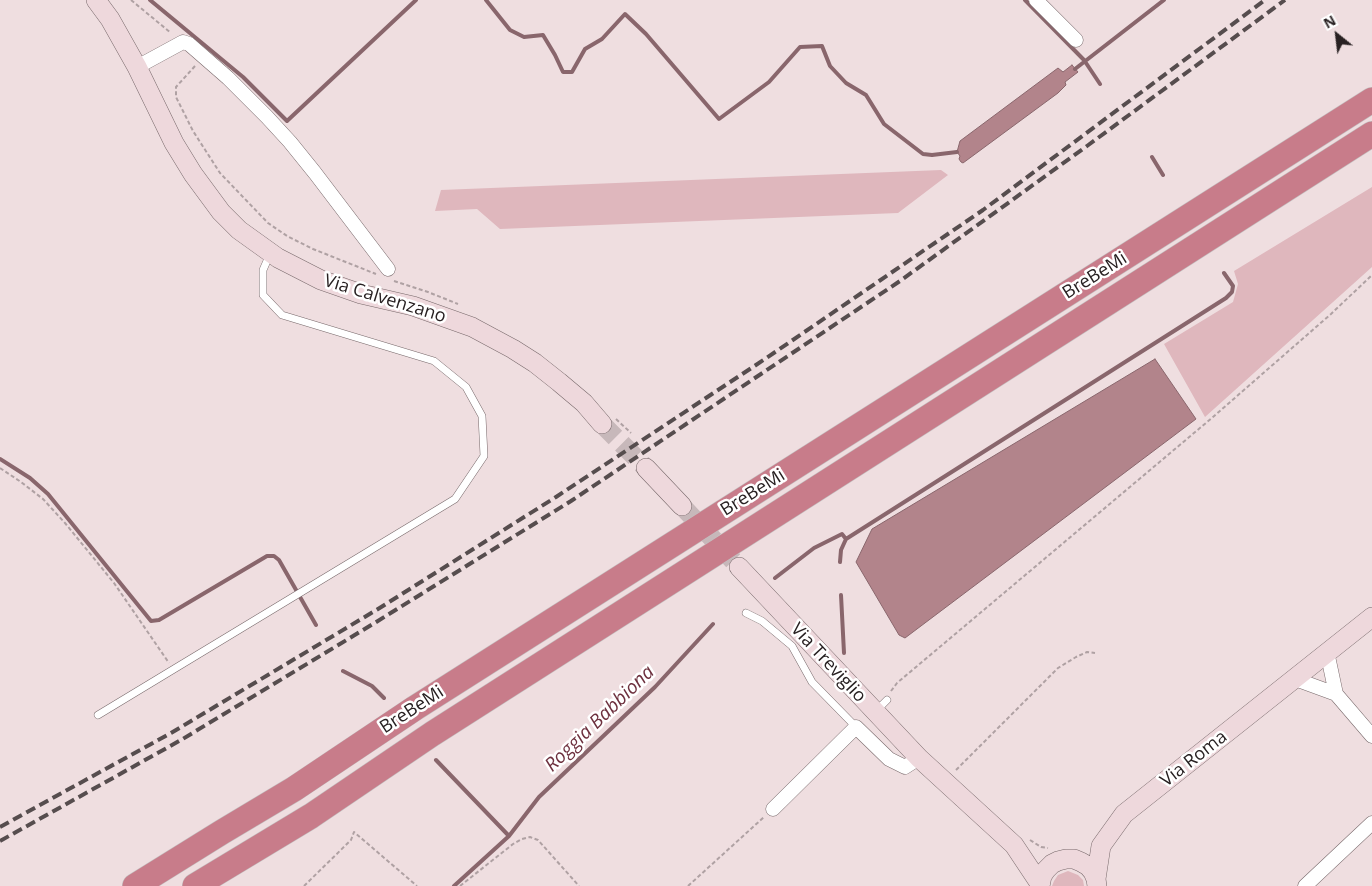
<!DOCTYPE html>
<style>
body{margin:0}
#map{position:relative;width:1372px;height:886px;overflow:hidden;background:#efdee0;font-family:"Open Sans",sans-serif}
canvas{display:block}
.north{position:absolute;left:1312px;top:10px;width:50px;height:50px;-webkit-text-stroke:4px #fff;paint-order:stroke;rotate:331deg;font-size:14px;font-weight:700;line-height:20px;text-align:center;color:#282122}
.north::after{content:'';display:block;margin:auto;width:18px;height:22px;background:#282122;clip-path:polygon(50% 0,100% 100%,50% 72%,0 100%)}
</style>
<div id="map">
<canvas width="1372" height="886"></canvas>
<div class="north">N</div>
</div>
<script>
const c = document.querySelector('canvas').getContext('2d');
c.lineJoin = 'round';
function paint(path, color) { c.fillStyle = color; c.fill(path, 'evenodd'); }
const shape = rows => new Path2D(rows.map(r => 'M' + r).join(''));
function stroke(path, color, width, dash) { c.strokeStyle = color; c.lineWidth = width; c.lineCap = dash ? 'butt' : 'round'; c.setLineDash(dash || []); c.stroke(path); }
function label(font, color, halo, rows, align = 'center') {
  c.font = font + ' "Open Sans",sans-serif'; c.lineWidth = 5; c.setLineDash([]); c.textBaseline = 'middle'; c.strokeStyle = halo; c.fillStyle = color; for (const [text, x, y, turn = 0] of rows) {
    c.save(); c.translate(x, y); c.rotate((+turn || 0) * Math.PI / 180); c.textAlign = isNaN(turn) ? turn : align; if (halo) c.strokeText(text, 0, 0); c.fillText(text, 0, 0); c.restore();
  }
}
paint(shape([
 [941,170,948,175,898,213,500,229,477,209,435,211,441,190],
 [1372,187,1372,267,1205,417,1164,344,1233,302,1238,284,1234,271],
 [1068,871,1078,875,1083,880,1084,886,1052,886,1054,881,1058,875]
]), '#dfb7bd');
const water = shape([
 [1072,65,1078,72,1065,82,1066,85,1058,93,963,163,961,162,959,159,960,156,957,152,960,141,1058,68,1063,72,1072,65],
 [1155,359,1196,419,905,638,899,635,856,562,872,529,1155,359]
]);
paint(water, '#b2848b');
stroke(water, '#89666c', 1);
stroke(shape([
 [150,0,243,77,287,121,416,0],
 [486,0,510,30,524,37,543,35,555,55,563,72,572,72,585,49,602,39,625,14,646,34,719,119,769,82,800,47,822,46,830,66,846,83,866,95,884,124,923,154,932,155,957,152],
 [1025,0,1084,60,1100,84],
 [1075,69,1164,0],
 [1152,157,1163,175],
 [0,459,30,478,48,494,151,621,159,620,267,556,274,556,279,560,316,625],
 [840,562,841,550,846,539,1226,298,1232,292,1233,286,1224,273],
 [775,578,814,548,842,534,846,539],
 [841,595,844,653],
 [343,671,372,686,384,698],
 [436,760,509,836],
 [454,886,509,836,539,797,655,687,713,624]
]), '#89666c', 4);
stroke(shape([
 [602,424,646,468],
 [682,506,739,567]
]), '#c7b8ba', 19, [19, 9]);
const lane = shape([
 [746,613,762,621,792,646,812,682,856,727],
 [876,711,887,700],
 [98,715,455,499,484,456,482,416,466,387,434,361,282,315,263,295,263,270,270,254]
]);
const street = shape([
 [1036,0,1076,40],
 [137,67,183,42,189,44,228,78,267,117,290,142,315,173,388,269],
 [1327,654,1329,661,1336,694,1372,736],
 [1295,679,1336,694],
 [773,809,856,727,889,759,905,767,919,758],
 [1305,886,1372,823]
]);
const secondary = shape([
 [96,0,110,19,137,67,174,143,193,174,221,212,239,230,278,258,321,280,361,294,413,306,472,327,513,349,535,363,559,382,584,403,602,424],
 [646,468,682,506],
 [739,567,919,758,1014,845,1040,884],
 [1096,879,1101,846,1124,814,1372,617],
 [1040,886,1042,876,1046,870,1052,864,1058,861,1066,859,1074,859,1081,862,1088,866,1093,872,1096,879,1097,886]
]);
const highway = shape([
 [135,886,222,832,294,789,415,708,1372,100],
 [195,886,311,816,432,734,1372,134]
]);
stroke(lane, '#77686a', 8);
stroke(street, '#77686a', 15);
stroke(secondary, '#77686a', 20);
stroke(highway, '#c3c1c1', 26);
stroke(shape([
 [131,0,171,33],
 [195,66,176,87,176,97,193,131,220,173,268,223,287,236,313,249,376,274],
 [394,281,428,292,458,304],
 [616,419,631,433],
 [0,468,21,482,43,499,65,523,114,583,169,663],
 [891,691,897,683,1213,417,1331,314,1372,275],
 [956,770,1058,668,1076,657,1087,652,1095,653],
 [1030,840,1041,847,1048,848],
 [304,886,351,840,354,832,417,886],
 [460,886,513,844,522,839,530,837,538,840,579,886],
 [688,886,764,817]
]), '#afa1a3', 2, [4, 2.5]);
stroke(lane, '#fff', 7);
stroke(street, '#fff', 14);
stroke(secondary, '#eed8dc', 19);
stroke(highway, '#c87c8a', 25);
stroke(shape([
 [0,827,171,733,378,609,556,497,765,359,983,210,1265,0],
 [0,841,181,740,373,624,571,501,900,281,1087,146,1285,0]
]), '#564d4e', 4, [10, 5]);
label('18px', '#282122', '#fff', [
 ["BreBeMi",1095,276,-32],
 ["Via Calvenzano",385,299,17],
 ["BreBeMi",753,493,-32],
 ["Via Treviglio",828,663,47],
 ["BreBeMi",412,710,-33],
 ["Via Roma",1194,759,-38]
]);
label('italic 19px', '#6d303e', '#fff', [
 ["Roggia Babbiona",600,719,-44]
]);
</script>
